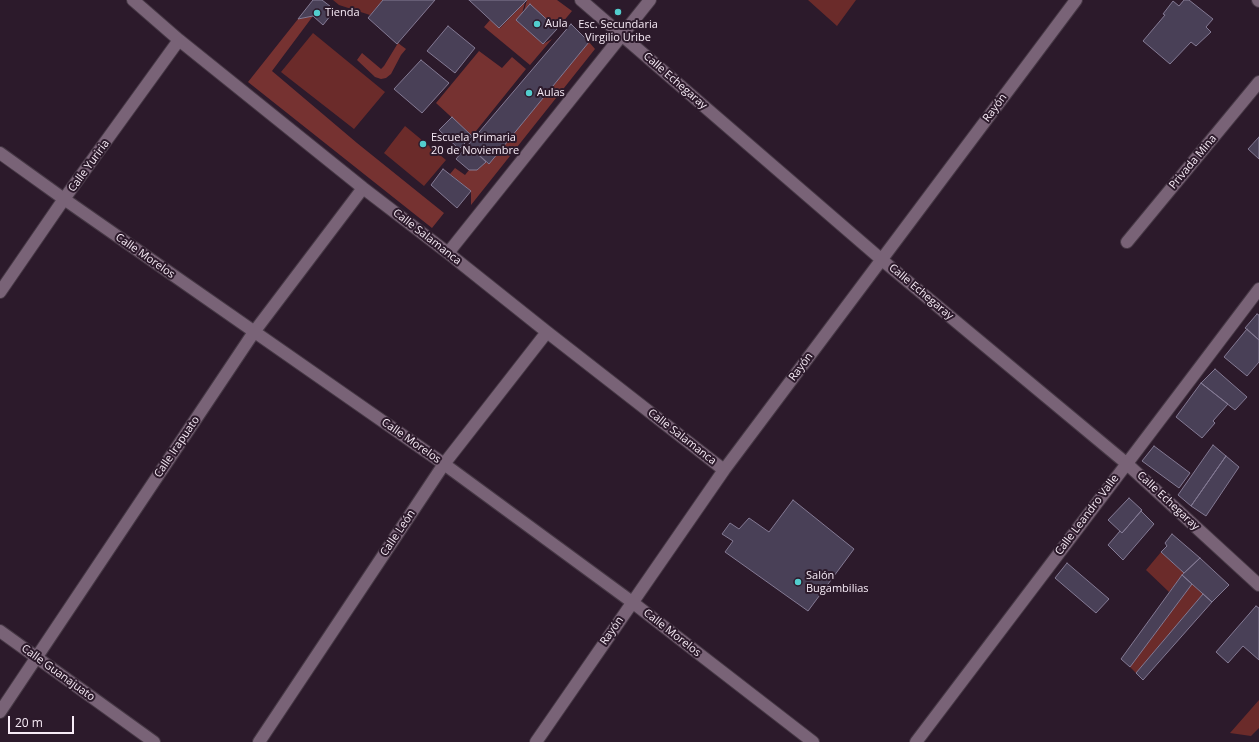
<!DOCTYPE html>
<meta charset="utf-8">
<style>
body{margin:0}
#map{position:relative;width:1259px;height:742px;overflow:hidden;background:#2c1a2b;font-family:"Open Sans",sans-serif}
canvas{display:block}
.scale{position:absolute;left:8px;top:716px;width:66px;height:18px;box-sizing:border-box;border:2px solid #f7ebf6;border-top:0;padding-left:5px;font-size:12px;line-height:14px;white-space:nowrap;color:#f7ebf6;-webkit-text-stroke:3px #2c1a2b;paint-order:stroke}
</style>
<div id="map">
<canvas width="1259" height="742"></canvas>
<div class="scale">20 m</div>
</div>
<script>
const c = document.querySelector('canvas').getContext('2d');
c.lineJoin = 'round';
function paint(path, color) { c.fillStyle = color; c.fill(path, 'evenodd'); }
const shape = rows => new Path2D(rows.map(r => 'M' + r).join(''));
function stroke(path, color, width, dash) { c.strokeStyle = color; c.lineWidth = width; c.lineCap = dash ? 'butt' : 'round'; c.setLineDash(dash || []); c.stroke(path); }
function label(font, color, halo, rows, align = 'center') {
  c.font = font + ' "Open Sans",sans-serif'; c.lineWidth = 4; c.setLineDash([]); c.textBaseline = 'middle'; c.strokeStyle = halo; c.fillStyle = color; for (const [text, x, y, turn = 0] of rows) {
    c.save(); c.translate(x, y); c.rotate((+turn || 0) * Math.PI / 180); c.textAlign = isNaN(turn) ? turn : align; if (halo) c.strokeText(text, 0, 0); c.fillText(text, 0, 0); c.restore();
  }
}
paint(shape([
 [333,0,383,0,370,15,339,5],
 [808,0,856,0,837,26],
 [313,33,385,92,354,129,281,72],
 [405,126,446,160,424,186,384,153],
 [1161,552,1184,573,1169,592,1146,570],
 [1192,584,1203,594,1136,673,1130,667],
 [1259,700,1259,728,1251,736,1230,733]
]), '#6b2b2a');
paint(shape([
 [527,0,557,0,572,11,557,29,530,5,524,11],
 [525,2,522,14,516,20,543,44,552,39,530,65,484,27,490,20,500,28],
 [313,16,272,71,357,143,444,213,432,228,248,82,298,19],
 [589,42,595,49,471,205,471,191,450,174,455,168,465,175,469,170,477,170,486,162,489,164],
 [398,43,406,49,401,55,391,74,386,78,381,79,375,77,357,60,362,53,381,69,384,66],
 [479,51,502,68,512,57,526,69,472,136,436,103]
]), '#763231');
const building = shape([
 [313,0,322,0,335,10,323,25,313,16,298,19,313,0],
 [383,0,435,0,397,44,368,18,383,0],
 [469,0,527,0,499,28,469,0],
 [1184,0,1189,0,1213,19,1206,27,1211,32,1196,46,1191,42,1170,64,1143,41,1165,15,1163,14,1173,1,1179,6,1184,0],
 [530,4,557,29,543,44,516,20,530,4],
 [571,24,589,42,489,164,468,145,571,24],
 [448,26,475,48,455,73,427,51,448,26],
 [421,60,449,83,422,113,394,89,421,60],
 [452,117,472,136,459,149,439,130,452,117],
 [1259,137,1259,159,1248,149,1259,137],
 [468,145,486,162,477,170,469,170,456,159,468,145],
 [443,169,471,191,457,208,431,185,443,169],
 [1257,314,1259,315,1259,340,1245,328,1257,314],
 [1247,329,1259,340,1259,362,1247,376,1224,357,1247,329],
 [1215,369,1247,397,1235,410,1201,383,1215,369],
 [1201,383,1228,404,1213,421,1215,423,1202,438,1176,417,1201,383],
 [1213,445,1226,456,1191,506,1178,495,1213,445],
 [1154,446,1190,473,1179,488,1142,461,1154,446],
 [1226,456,1239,467,1206,516,1191,506,1226,456],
 [1129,498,1142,510,1122,533,1108,520,1129,498],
 [793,500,854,549,808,611,725,552,733,541,722,534,730,523,739,529,749,518,769,532,793,500],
 [1141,511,1154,524,1123,560,1108,545,1120,531,1122,533,1141,511],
 [1172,534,1200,558,1184,573,1161,552,1167,546,1165,543,1172,534],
 [1200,558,1229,585,1212,602,1182,575,1200,558],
 [1067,563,1109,599,1096,613,1055,578,1067,563],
 [1182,575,1192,584,1130,667,1121,659,1182,575],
 [1203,594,1212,602,1143,680,1136,673,1203,594],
 [1256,606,1259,608,1259,660,1243,646,1228,663,1216,652,1256,606]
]);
paint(building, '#494057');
stroke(building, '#847a94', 1);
const street = shape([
 [133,0,179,40,363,188,448,253,547,332,724,470],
 [581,0,882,260,1126,463,1259,585],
 [1258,0,1259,1],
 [0,153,64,199,444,464,632,602,813,742],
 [1127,242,1259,82],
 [448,253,650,0],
 [0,292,64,199,179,40],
 [0,631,154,742],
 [0,712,254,332,363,188],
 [259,742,444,464,547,332],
 [536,742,724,470,1076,0],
 [916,742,1259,289]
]);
stroke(street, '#463845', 14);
stroke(street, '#796377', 12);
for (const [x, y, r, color] of [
 [618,12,4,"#52cdcd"],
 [317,13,4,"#52cdcd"],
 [537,24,4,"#52cdcd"],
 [529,93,4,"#52cdcd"],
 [423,144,4,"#52cdcd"],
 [798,582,4,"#52cdcd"]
]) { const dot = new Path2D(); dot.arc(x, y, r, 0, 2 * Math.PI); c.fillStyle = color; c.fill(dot); stroke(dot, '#2c1a2b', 1.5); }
label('11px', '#f7ebf6', '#2c1a2b', [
 ["Tienda",325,13],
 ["Aula",545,24],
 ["Esc. Secundaria",618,25,"center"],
 ["Virgilio Uribe",618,38,"center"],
 ["Aulas",537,93],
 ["Escuela Primaria",431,138],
 ["20 de Noviembre",431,151],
 ["Salón",806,576],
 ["Bugambilias",806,589]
], 'left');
label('11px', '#f7ebf6', '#2c1a2b', [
 ["Calle Echegaray",675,81,41],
 ["Rayón",995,108,-53],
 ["Privada Mina",1193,162,-50],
 ["Calle Yuriria",89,166,-54],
 ["Calle Salamanca",427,237,38],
 ["Calle Morelos",145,256,35],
 ["Calle Echegaray",921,292,40],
 ["Rayón",801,367,-53],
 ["Calle Salamanca",682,437,38],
 ["Calle Morelos",411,441,35],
 ["Calle Irapuato",177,447,-56],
 ["Calle Echegaray",1168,501,43],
 ["Calle Leandro Valle",1087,515,-53],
 ["Calle León",398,533,-56],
 ["Rayón",612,631,-55],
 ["Calle Morelos",672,633,38],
 ["Calle Guanajuato",58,673,36]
]);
</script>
